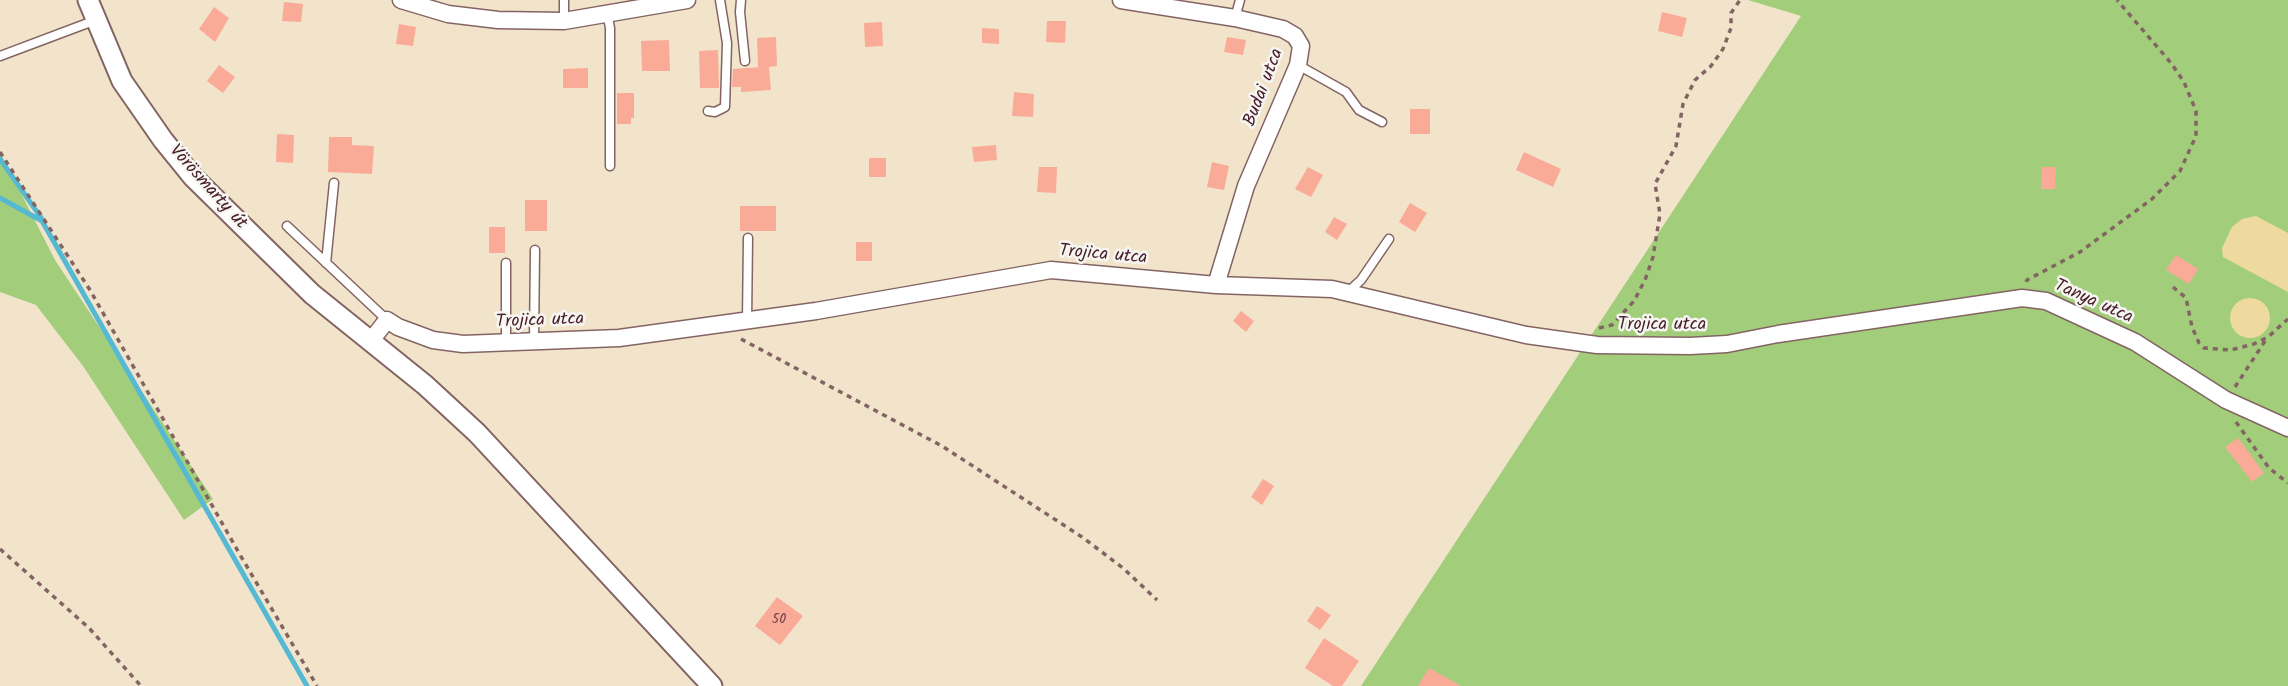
<!DOCTYPE html>
<meta charset="utf-8">
<style>
body{margin:0}
canvas{display:block;background:#f1e4cb}
</style>
<canvas width="2288" height="686"></canvas>
<script>
const c = document.querySelector('canvas').getContext('2d');
c.lineJoin = 'round';
function paint(path, color) { c.fillStyle = color; c.fill(path, 'evenodd'); }
const shape = rows => new Path2D(rows.map(r => 'M' + r).join(''));
function stroke(path, color, width, dash) { c.strokeStyle = color; c.lineWidth = width; c.lineCap = dash ? 'butt' : 'round'; c.setLineDash(dash || []); c.stroke(path); }
function label(font, color, halo, rows, align = 'center') {
  c.font = font + ' Kalam,sans-serif'; c.lineWidth = 5; c.setLineDash([]); c.textBaseline = 'middle'; c.strokeStyle = halo; c.fillStyle = color; for (const [text, x, y, turn = 0] of rows) {
    c.save(); c.translate(x, y); c.rotate((+turn || 0) * Math.PI / 180); c.textAlign = isNaN(turn) ? turn : align; if (halo) c.strokeText(text, 0, 0); c.fillText(text, 0, 0); c.restore();
  }
}
paint(shape([
 [1748,0,2288,0,2288,686,1361,686,1801,16],
 [0,152,55,260,213,499,184,520,83,366,36,305,0,292]
]), '#a2ce7b');
paint(shape([
 [2256,216,2288,233,2288,292,2223,257,2222,248,2232,227,2242,219],
 '2230 318a20 20 0 1 1 40 0a20 20 0 1 1-40 0Z'
]), '#eeda9e');
stroke(shape([
 [0,159,42,219],
 [0,198,42,221,307,686]
]), '#56b9d4', 5);
paint(shape([
 [284,2,303,4,301,22,282,21],
 [214,7,229,18,215,42,199,29],
 [1662,12,1687,18,1682,37,1658,31],
 [1047,21,1066,21,1065,43,1046,42],
 [882,22,883,46,865,47,864,23],
 [399,24,416,27,413,46,396,44],
 [982,28,999,29,999,44,982,43],
 [776,37,777,66,769,67,771,90,741,92,741,87,732,87,733,69,762,67,758,67,757,38],
 [1227,37,1246,40,1243,55,1224,52],
 [669,40,670,71,642,71,641,41],
 [718,50,719,88,700,88,699,51],
 [219,65,235,77,223,93,207,81],
 [588,68,588,88,563,88,563,69],
 [1014,92,1034,94,1033,117,1012,116],
 [617,93,634,93,634,118,631,118,631,124,617,124],
 [1410,109,1430,109,1430,134,1410,134],
 [277,134,294,135,293,163,276,162],
 [329,137,352,137,352,145,374,146,372,174,328,172],
 [996,145,997,160,974,162,972,147],
 [1524,152,1561,169,1553,187,1516,170],
 [869,158,886,158,886,177,869,177],
 [1212,162,1229,166,1224,190,1207,187],
 [1039,167,1057,167,1056,193,1037,192],
 [1308,167,1323,175,1311,197,1295,189],
 [2042,167,2056,167,2055,189,2041,189],
 [525,200,547,200,547,231,525,231],
 [1410,203,1427,213,1415,232,1399,222],
 [740,206,776,206,776,231,740,231],
 [1334,217,1347,224,1337,240,1325,232],
 [489,227,505,227,505,253,489,253],
 [856,242,872,242,872,261,856,261],
 [2176,255,2198,269,2189,284,2166,270],
 [1241,311,1254,321,1246,332,1233,321],
 [2238,438,2264,473,2252,482,2225,447],
 [1263,479,1274,486,1262,505,1251,497],
 [777,597,803,616,780,645,755,626],
 [1317,606,1331,615,1320,630,1307,621],
 [1324,638,1359,661,1342,686,1333,686,1305,668],
 [1429,668,1461,686,1418,686]
]), '#faab97');
const service = shape([
 [741,0,740,12,745,61],
 [607,12,610,28,610,166],
 [1235,18,1240,0],
 [564,21,564,0],
 [0,56,96,20],
 [1298,65,1346,92,1359,110,1382,122],
 [708,111,715,112,725,107,727,43,720,0],
 [287,226,387,320],
 [326,263,334,183],
 [1348,292,1361,280,1389,239],
 [747,321,748,238],
 [534,342,535,250],
 [506,343,506,263]
]);
const minor = shape([
 [401,0,448,14,498,20,564,21,687,0],
 [1121,0,1235,18,1283,29,1295,36,1301,46,1298,65,1246,186,1216,285],
 [370,342,387,320,398,327,433,340,463,344,619,338,816,311,1051,270,1216,285,1332,289,1526,335,1597,345,1690,346,1727,344,1778,334,2022,298,2046,301,2135,342,2226,400,2288,428]
]);
const tertiary = shape([
 [88,0,122,81,163,140,193,177,312,294,425,385,477,433,712,686]
]);
stroke(service, '#846463', 11);
stroke(minor, '#846463', 19);
stroke(tertiary, '#846463', 23);
stroke(shape([
 [0,152,90,290,239,553,317,686],
 [2026,282,2027,280,2080,252,2152,199,2180,171,2196,136,2196,111,2184,82,2171,63,2117,0],
 [2173,287,2186,298,2192,327,2199,343,2204,348,2231,350,2254,344,2268,337,2288,319],
 [1599,328,1612,325,1634,301,1645,280,1653,257,1660,214,1655,184,1676,146,1683,104,1695,80,1711,66,1723,49,1731,28,1731,13,1740,0],
 [741,339,942,446,1082,537,1123,568,1157,600],
 [2235,387,2267,338],
 [2236,422,2269,468,2288,483],
 [0,549,89,628,141,686]
]), '#846463', 3.5, [5, 5]);
stroke(service, '#fff', 8);
stroke(minor, '#fff', 16);
stroke(tertiary, '#fff', 19);
label('14px', '#764246', null, [
 ["50",779,621]
]);
label('18px', '#4a1f2b', '#f6f6f2', [
 ["Budai utca",1265,88,-69],
 ["Vörösmarty út",207,188,48],
 ["Trojica utca",1103,256,5],
 ["Tanya utca",2093,303,24],
 ["Trojica utca",540,322,-2],
 ["Trojica utca",1662,326]
]);
</script>
